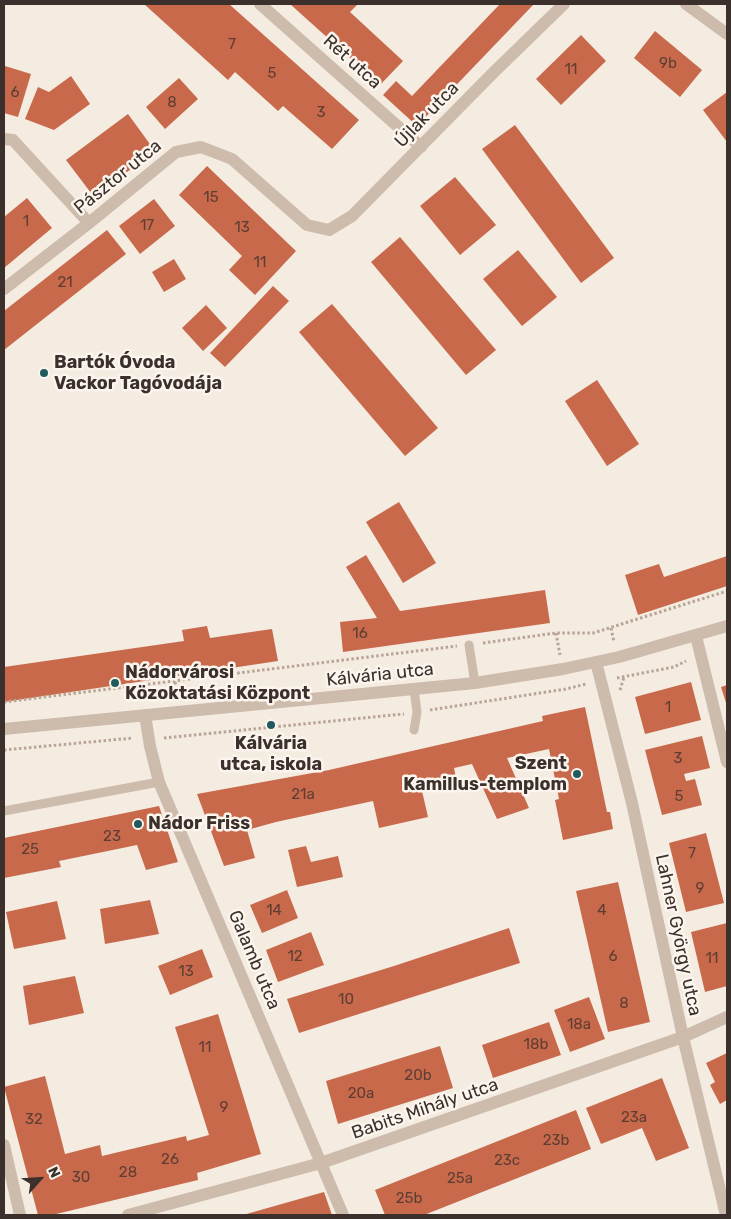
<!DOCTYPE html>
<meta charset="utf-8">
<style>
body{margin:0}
#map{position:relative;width:731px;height:1219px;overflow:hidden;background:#f4ebe1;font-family:Rubik,sans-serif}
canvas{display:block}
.frame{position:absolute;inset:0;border:5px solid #3b302b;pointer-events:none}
.north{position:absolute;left:15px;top:1154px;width:50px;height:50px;-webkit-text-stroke:4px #fbf5ee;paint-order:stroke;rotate:64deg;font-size:14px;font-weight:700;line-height:20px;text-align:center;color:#3b302b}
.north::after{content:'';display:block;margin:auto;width:18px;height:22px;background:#3b302b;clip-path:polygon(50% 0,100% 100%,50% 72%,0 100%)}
</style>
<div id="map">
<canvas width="731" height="1219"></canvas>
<div class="frame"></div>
<div class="north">N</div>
</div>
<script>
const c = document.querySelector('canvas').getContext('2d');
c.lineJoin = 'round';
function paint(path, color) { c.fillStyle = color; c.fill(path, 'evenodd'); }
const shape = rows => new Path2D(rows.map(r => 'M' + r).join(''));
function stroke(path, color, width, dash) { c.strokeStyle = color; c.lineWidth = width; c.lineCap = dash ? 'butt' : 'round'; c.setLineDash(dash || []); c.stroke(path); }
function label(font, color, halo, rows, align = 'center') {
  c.font = font + ' Rubik,sans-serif'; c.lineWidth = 5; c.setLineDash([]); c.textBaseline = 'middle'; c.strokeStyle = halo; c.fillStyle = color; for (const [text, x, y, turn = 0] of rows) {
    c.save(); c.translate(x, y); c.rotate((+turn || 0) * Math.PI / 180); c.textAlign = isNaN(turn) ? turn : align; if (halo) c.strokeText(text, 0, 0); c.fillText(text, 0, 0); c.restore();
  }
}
paint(shape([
 [144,4,229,4,359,120,332,149,283,106,278,111,235,72,228,80],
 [290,4,358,4,350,12,403,61,380,85],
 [500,4,534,4,417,126,383,95,396,81,412,96],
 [655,31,702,70,680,97,634,58],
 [581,35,606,61,561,105,536,79],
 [5,66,31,74,18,117,4,113],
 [71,76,90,104,54,130,25,119,38,87,49,92],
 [179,78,198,99,165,129,146,107],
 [727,92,727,142,703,110],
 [128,114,155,151,94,197,66,160],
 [515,125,614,258,581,283,482,149],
 [207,166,296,251,255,295,229,270,242,256,179,195],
 [455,177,496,225,460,255,420,206],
 [27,198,52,228,4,268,4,217],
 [154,199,175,226,140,254,119,226],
 [107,230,126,254,4,350,4,311],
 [400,237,496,350,466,375,371,262],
 [518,250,557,297,522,326,483,279],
 [174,259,186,279,164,292,152,272],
 [273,286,289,301,225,367,210,353],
 [332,304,438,428,405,456,299,332],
 [206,305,227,328,203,351,182,328],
 [597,380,639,444,607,466,565,401],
 [399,502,436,563,403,583,366,522],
 [366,555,400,611,545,590,550,623,343,652,340,622,377,618,346,567],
 [727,556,727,586,638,615,625,575,659,564,664,577],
 [207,626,210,638,272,629,278,661,4,702,4,667,184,641,182,630],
 [691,682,701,720,645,734,635,697],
 [727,685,727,706,721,687],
 [585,707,607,812,610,812,613,829,563,840,555,800,559,799,549,749,507,758,529,808,497,819,472,764,454,768,457,783,422,791,428,817,379,828,373,801,276,822,247,830,255,858,224,866,197,794,329,770,543,721,542,716],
 [702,736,710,768,684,774,686,781,695,779,702,805,662,815,645,750],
 [159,806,178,862,146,870,137,845,59,861,61,867,4,878,4,838],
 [706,833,724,903,686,912,669,843],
 [306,846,311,862,338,856,343,877,297,887,288,850],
 [618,882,650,1022,608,1032,576,891],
 [287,890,298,918,262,933,250,905],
 [150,900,159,934,105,944,100,909],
 [57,901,66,939,14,949,6,912],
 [727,923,727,986,705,992,691,932],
 [509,928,520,963,299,1033,287,999,394,966],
 [311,932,324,965,278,982,266,950],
 [202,949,213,977,170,995,158,966],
 [75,976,84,1013,29,1025,23,986],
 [589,997,605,1039,570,1052,554,1010],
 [218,1014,261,1154,197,1173,198,1180,52,1215,38,1215,4,1087,45,1076,65,1154,100,1145,102,1156,186,1136,187,1141,209,1135,175,1027],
 [549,1022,561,1055,493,1078,482,1045],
 [440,1046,453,1088,338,1124,326,1081],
 [727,1053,727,1100,720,1104,710,1085,715,1082,706,1063],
 [662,1078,689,1148,656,1161,642,1128,601,1144,586,1108],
 [576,1110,591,1149,424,1215,385,1215,375,1190],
 [324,1192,332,1215,243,1215]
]), '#c8694b');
stroke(shape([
 [611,628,614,642],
 [556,633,560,655],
 [483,643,556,633,593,633,727,591],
 [617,678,674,667,686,661],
 [175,682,177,696],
 [620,690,624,677],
 [4,702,457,646],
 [430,710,566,689,586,684],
 [164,738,404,714],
 [4,750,133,738]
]), '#b9a596', 3, [2.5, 2.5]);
stroke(shape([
 [469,645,475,683],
 [414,730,417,712,414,689],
 [4,811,159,782]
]), '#cdbbac', 9);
stroke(shape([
 [260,4,421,147],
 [686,4,727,34],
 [4,139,13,140,89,223],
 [4,289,89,223,176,152,201,147,232,159,307,225,329,230,352,216,493,73,564,4],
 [696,636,727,762],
 [596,662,632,803,683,1037,726,1215],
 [145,715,150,746,159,782,343,1215],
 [4,729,475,683,563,669,619,657,727,626],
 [4,1145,20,1215],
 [128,1215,321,1163,683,1037,727,1017]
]), '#cdbbac', 12);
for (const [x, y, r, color] of [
 [44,373,5,"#1f5a5e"],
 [115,683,5,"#1f5a5e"],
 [271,725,5,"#1f5a5e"],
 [577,774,5,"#1f5a5e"],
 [138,824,5,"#1f5a5e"]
]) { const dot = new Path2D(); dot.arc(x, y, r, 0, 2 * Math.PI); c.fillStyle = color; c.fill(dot); stroke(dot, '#fbf5ee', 2); }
label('15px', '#5e3e33', null, [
 ["7",232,45],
 ["9b",668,64],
 ["11",571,70],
 ["5",272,74],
 ["6",15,93],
 ["8",172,103],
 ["3",321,113],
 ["15",211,198],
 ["1",26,222],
 ["17",147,226],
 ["13",242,228],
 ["11",260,263],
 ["21",65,283],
 ["16",360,634],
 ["1",668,708],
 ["3",678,759],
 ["21a",303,795],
 ["5",679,797],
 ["23",112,837],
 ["25",30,850],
 ["7",692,854],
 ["9",700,889],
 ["14",274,911],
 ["4",602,911],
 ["12",295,957],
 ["6",613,957],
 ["11",712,959],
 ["13",186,972],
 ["10",346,1000],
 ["8",624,1004],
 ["18a",579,1025],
 ["18b",536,1045],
 ["11",205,1048],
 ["20b",418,1076],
 ["20a",361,1094],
 ["9",224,1108],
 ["23a",634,1118],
 ["32",34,1120],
 ["23b",556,1141],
 ["26",170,1160],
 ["23c",507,1161],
 ["28",128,1173],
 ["30",81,1178],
 ["25a",460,1179],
 ["25b",409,1199]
]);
label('18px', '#3b302b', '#fbf5ee', [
 ["Rét utca",352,62,42],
 ["Újlak utca",427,115,-46],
 ["Pásztor utca",118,177,-39],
 ["Kálvária utca",380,675,-6],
 ["Lahner György utca",678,935,78],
 ["Galamb utca",254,960,67],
 ["Babits Mihály utca",425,1109,-19]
]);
label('bold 18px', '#3b302b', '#fbf5ee', [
 ["Bartók Óvoda",54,363],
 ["Vackor Tagóvodája",54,384],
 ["Nádorvárosi",125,673],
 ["Közoktatási Központ",125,694],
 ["Kálvária",271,744,"center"],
 ["utca, iskola",271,765,"center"],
 ["Szent",567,764,"right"],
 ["Kamillus-templom",567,785,"right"],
 ["Nádor Friss",148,824]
], 'left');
</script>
